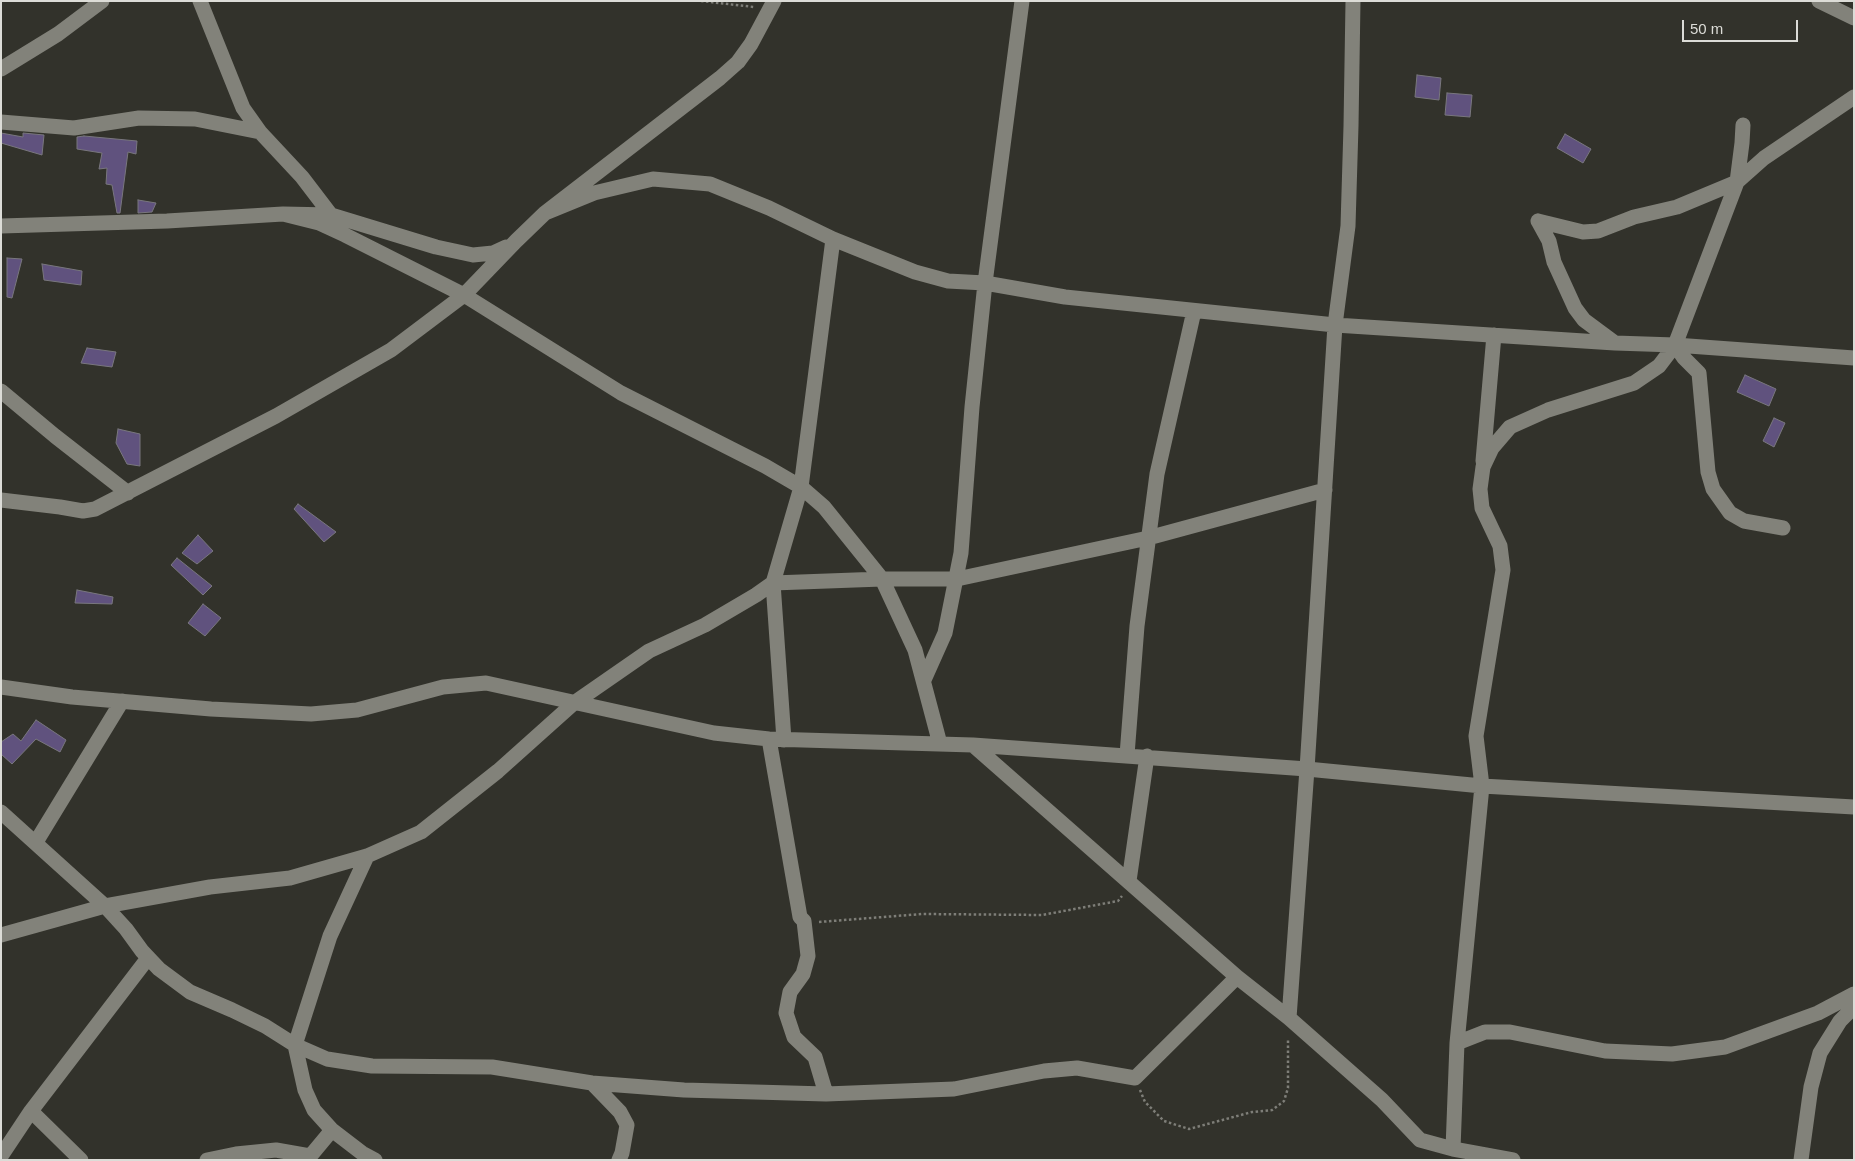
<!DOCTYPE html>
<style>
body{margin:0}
#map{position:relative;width:1855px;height:1161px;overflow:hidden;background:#32322b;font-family:Helvetica,sans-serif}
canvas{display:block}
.frame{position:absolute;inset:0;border:2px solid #dcdcd7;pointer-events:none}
.scale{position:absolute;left:1682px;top:20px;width:116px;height:22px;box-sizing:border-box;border:2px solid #dcdcd7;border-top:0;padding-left:6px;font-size:15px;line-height:18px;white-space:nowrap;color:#dcdcd7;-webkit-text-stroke:4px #32322b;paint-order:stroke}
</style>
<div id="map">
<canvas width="1855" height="1161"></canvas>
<div class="frame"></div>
<div class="scale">50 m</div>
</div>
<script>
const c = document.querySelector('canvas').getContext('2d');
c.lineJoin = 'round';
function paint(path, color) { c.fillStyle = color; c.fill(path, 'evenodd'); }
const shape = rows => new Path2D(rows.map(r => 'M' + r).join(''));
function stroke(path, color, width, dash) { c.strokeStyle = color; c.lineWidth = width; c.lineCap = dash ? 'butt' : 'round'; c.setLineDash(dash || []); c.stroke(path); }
const building = shape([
 [1417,75,1441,78,1439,100,1415,97,1417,75],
 [1447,93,1472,95,1470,117,1445,115,1447,93],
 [1,133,23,137,23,133,44,135,42,155,1,143,1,133],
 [1565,134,1591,149,1583,163,1557,148,1565,134],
 [84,136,137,141,136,154,128,152,120,213,117,213,112,185,106,184,107,168,99,169,102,153,77,149,77,137,84,136],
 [138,200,156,203,152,212,138,213,138,200],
 [7,258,22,259,12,298,7,297,7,258],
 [42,264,82,271,81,285,44,280,42,264],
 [87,348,116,352,112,367,81,363,87,348],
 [1745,375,1776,389,1769,406,1737,392,1745,375],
 [1774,418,1785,423,1774,447,1763,441,1774,418],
 [118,429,140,434,140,466,127,464,116,443,118,429],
 [298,504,336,532,324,542,294,509,298,504],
 [198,535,213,551,197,564,182,553,198,535],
 [177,558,212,586,203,595,171,565,177,558],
 [77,590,113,597,112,604,75,603,77,590],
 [203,604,221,618,205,636,188,623,203,604],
 [36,720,66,740,60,752,36,739,12,764,1,754,1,742,13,734,21,741,36,720]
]);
paint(building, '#60527e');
stroke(building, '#79777e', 1);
stroke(shape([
 [701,1,754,7],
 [819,922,922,914,1042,915,1118,901,1122,896],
 [1140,1090,1145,1102,1164,1121,1189,1129,1252,1112,1272,1110,1284,1101,1288,1088,1288,1038]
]), '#7e7e78', 2.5, [2.5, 2.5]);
stroke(shape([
 [200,1,243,108,260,132,302,177,331,215],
 [1353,1,1351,126,1348,226,1335,325,1615,343,1675,345,1854,358],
 [1819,1,1854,18],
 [1,69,58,34,102,1],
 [1,122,74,128,139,118,195,119,260,132],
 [545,213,594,193,653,179,710,184,769,208,833,239,915,272,948,281,985,283,1065,297,1335,325,1307,769,1289,1018],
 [283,214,319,223,345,235,464,295,621,393,765,466,801,487,824,507,882,579,915,650,940,744],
 [1538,221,1583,232,1598,231,1634,217,1677,207,1737,182,1742,143,1743,125],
 [1538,221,1549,241,1554,262,1575,308,1584,320,1615,343],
 [1,226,167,221,283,214,331,215,436,247,473,255,493,253,506,247],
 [1675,345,1684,358,1699,373,1708,472,1713,489,1730,513,1744,521,1783,528],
 [1,391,55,436,128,493],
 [1483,461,1494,335],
 [1,500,60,507,83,511,95,509,276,416,391,350,464,295,516,241,545,213,720,78,738,62,751,44,774,1],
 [924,680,945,633,961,553,972,407,985,283,1022,1],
 [1,687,72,697,211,709,311,714,357,710,443,687,486,683,714,733,769,739,973,745,1307,769,1482,786,1854,807],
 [769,739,800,917,804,921,808,956,803,974,790,992,786,1013,794,1037,815,1057,826,1094],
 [784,740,773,583,801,487,833,239],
 [973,745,1237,977,1289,1018,1382,1100,1420,1140,1453,1149,1513,1160],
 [1127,755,1137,626,1157,474,1194,311],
 [1,812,105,906,126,929,142,951,159,969,190,992,232,1010,265,1026,295,1045,327,1059,372,1066,492,1067,592,1083,684,1090,826,1094,954,1089,1044,1071,1077,1068,1135,1078,1237,977],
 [36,842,122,701],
 [367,856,330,936,295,1045,305,1090,314,1110,332,1130,362,1153,375,1160],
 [1129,881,1147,756],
 [1,935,105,906,210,887,290,878,367,856,421,832,498,771,574,703,649,651,705,625,756,595,773,583,882,579,957,579,1148,538,1325,490],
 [1457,1043,1485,1032,1510,1032,1605,1051,1672,1054,1725,1047,1818,1013,1854,994],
 [592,1083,620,1112,627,1125,622,1153,619,1160],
 [31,1111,81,1160],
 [1453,1149,1457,1043,1482,786,1476,736,1503,570,1500,546,1482,508,1480,489,1483,467,1492,448,1510,427,1548,410,1634,383,1659,366,1675,345,1737,182,1764,158,1854,97],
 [1,1156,31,1111,148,958],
 [207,1160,236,1154,276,1150,310,1156],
 [307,1160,332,1130],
 [1801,1160,1811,1087,1820,1053,1840,1021,1854,1007]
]), '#82827a', 15);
</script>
